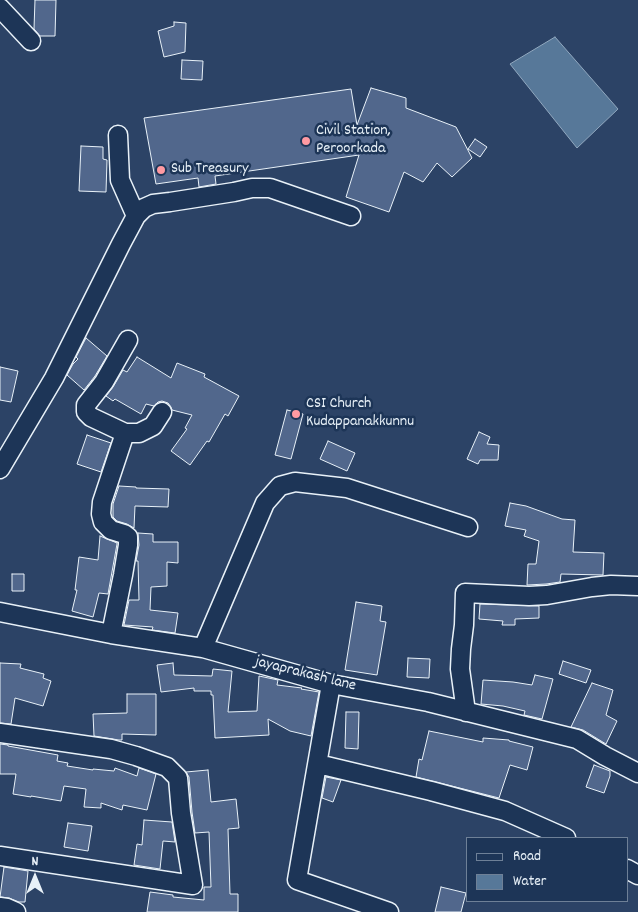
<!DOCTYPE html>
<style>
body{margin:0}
#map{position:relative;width:638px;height:912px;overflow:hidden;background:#2c4366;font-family:Dekko,sans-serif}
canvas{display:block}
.legend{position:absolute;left:466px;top:837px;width:162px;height:65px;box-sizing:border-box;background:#1d3557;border:1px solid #6e8097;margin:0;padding:6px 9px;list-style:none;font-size:15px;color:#e8f1f8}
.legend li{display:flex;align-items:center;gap:10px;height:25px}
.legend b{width:25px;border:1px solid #6e8097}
.north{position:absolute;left:10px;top:852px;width:50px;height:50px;-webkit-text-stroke:4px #1d3557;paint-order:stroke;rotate:0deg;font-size:14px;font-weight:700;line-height:20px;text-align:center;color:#e8f1f8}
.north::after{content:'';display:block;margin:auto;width:18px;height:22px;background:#e8f1f8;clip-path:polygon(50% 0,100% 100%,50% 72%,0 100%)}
</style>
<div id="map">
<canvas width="638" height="912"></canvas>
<ul class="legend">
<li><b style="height:6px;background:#1d3557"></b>Road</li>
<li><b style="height:14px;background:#577899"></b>Water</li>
</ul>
<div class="north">N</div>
</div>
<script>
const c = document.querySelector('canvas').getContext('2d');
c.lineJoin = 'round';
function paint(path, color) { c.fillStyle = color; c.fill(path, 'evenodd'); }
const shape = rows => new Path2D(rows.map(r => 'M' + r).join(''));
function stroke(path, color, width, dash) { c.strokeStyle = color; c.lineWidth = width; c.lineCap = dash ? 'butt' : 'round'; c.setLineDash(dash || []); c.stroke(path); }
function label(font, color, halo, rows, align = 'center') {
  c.font = font + ' Dekko,sans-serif'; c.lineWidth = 5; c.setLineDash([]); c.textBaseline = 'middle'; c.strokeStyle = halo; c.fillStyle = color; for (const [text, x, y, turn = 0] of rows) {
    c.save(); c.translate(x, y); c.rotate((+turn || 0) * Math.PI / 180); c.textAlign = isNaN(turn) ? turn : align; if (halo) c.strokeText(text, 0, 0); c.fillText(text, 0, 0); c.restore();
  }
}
const water = shape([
 [555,37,618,109,577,148,510,64,555,37]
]);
paint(water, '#577899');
stroke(water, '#91a8bf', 1);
const building = shape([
 [35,0,56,0,55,36,40,36,34,29,35,0],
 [174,22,186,23,185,52,164,57,158,31,174,26,174,22],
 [182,60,203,61,202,80,181,79,182,60],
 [371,88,406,98,406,108,456,127,472,158,452,177,437,163,423,182,404,172,389,212,346,197,359,155,215,176,216,184,199,187,198,178,156,184,144,118,351,89,357,125,371,88],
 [475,139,487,147,480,157,468,149,475,139],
 [81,146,103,147,103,159,107,160,106,192,79,191,81,146],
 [86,338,107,356,95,376,84,390,67,375,73,364,78,359,76,357,86,338],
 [137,357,171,378,177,363,205,374,204,377,239,396,228,416,225,414,209,442,207,441,190,465,171,451,187,429,185,428,192,415,172,410,171,407,168,403,162,401,158,402,154,406,146,404,141,414,115,399,113,401,106,396,113,387,123,370,127,372,137,357],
 [0,367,18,371,11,402,0,400,0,367],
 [287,410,303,414,291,459,275,455,287,410],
 [479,432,490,437,487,444,499,445,498,460,480,460,478,464,467,459,479,432],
 [87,435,111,443,101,472,77,464,87,435],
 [328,441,355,453,347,471,320,459,328,441],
 [119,486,136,487,136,488,169,489,168,507,135,506,134,528,127,524,117,521,113,517,113,504,119,486],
 [510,503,526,506,562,519,575,520,573,552,604,553,603,575,561,574,560,582,546,584,527,585,528,564,536,564,539,541,524,536,526,530,505,526,510,503],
 [138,533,153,534,153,542,178,542,178,563,167,562,167,586,151,587,150,610,178,613,175,633,152,630,153,627,124,625,129,600,139,600,138,561,136,561,139,545,138,533],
 [100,536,117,543,117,544,108,594,99,593,93,617,72,611,77,590,75,590,79,557,98,560,100,536],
 [12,574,24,574,24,591,12,591,12,574],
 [356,602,382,606,380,621,386,622,377,675,345,670,356,602],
 [480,604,539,606,539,618,515,619,515,625,502,625,503,621,479,619,480,604],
 [408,658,430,659,429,678,407,677,408,658],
 [563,661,591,670,586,683,559,674,563,661],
 [0,663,21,664,20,668,44,674,43,678,51,681,43,706,15,698,11,724,0,723,0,663],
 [173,663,174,675,212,676,213,669,232,671,228,712,257,711,259,676,278,680,277,685,302,688,301,689,319,692,311,736,290,731,268,719,269,735,215,738,213,695,211,695,211,691,194,691,194,688,161,692,157,665,173,663],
 [535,675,553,679,542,719,524,715,525,711,503,706,481,704,483,680,513,682,532,685,535,675],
 [592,683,613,690,606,715,617,721,606,744,583,730,571,727,592,683],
 [127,694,156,694,156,735,122,734,122,740,119,740,94,736,93,714,127,713,127,694],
 [346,712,359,712,358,749,345,748,346,712],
 [429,731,483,742,483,738,509,740,509,741,533,747,527,770,510,765,499,798,416,777,419,759,422,760,429,731],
 [0,744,8,745,8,746,58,755,57,761,68,763,67,766,93,770,93,769,114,771,115,768,137,776,139,768,156,774,147,810,123,805,122,810,101,803,101,808,84,807,86,789,64,786,61,801,31,796,31,797,13,794,16,774,0,774,0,744],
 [594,765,610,771,610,776,604,793,586,787,594,765],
 [208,770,211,802,236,799,239,828,228,829,230,894,238,894,238,912,147,912,150,892,173,895,173,897,204,900,204,887,211,887,209,832,195,833,192,812,189,777,186,772,208,770],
 [326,777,341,780,333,802,322,798,326,777],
 [144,820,172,822,175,842,163,841,160,869,134,865,137,844,142,845,144,820],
 [68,823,92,826,88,851,64,847,68,823],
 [4,867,28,871,25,902,19,902,9,898,0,897,4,867],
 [441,887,466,893,461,912,435,912,441,887]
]);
paint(building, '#51678c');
stroke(building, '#e8f1f8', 1);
const minor = shape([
 [0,8,31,41],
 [118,135,120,180,136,216],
 [125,433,91,417,86,412,86,405,104,382,128,340],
 [0,469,54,378,121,244,136,216,144,208,153,204,170,202,234,192,252,188,270,188,351,216],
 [0,612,111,634,203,648,331,684,428,702,577,739,605,756,638,773],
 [111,634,123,575,128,545,128,537,124,534,111,530,103,522,101,514,102,502,125,433,139,433,153,426,162,412],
 [203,648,265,503,280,486,295,482,347,488,468,527],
 [331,684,297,880,389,912],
 [466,712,460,669,461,649,464,625,465,593,529,596,547,595,592,587,611,585,638,586],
 [0,733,111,749,136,756,167,767,178,778,181,813,193,885,0,856],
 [318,764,431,791,505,811,566,838],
 [627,869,638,875],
 [0,907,7,908,16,912]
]);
stroke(minor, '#e8f1f8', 21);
stroke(minor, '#1d3557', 18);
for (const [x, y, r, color] of [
 [306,141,5,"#ff9aa2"],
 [161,170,5,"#ff9aa2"],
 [296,414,5,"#ff9aa2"]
]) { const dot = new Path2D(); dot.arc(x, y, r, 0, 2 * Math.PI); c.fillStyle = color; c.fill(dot); stroke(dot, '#1d3557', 2); }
label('16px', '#e8f1f8', '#1d3557', [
 ["Civil Station,",316,132],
 ["Peroorkada",316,150],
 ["Sub Treasury",171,170],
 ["CSI Church",306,405],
 ["Kudappanakkunnu",306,423]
], 'left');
label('16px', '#e8f1f8', '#1d3557', [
 ["jayaprakash lane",305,675,14]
]);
</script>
